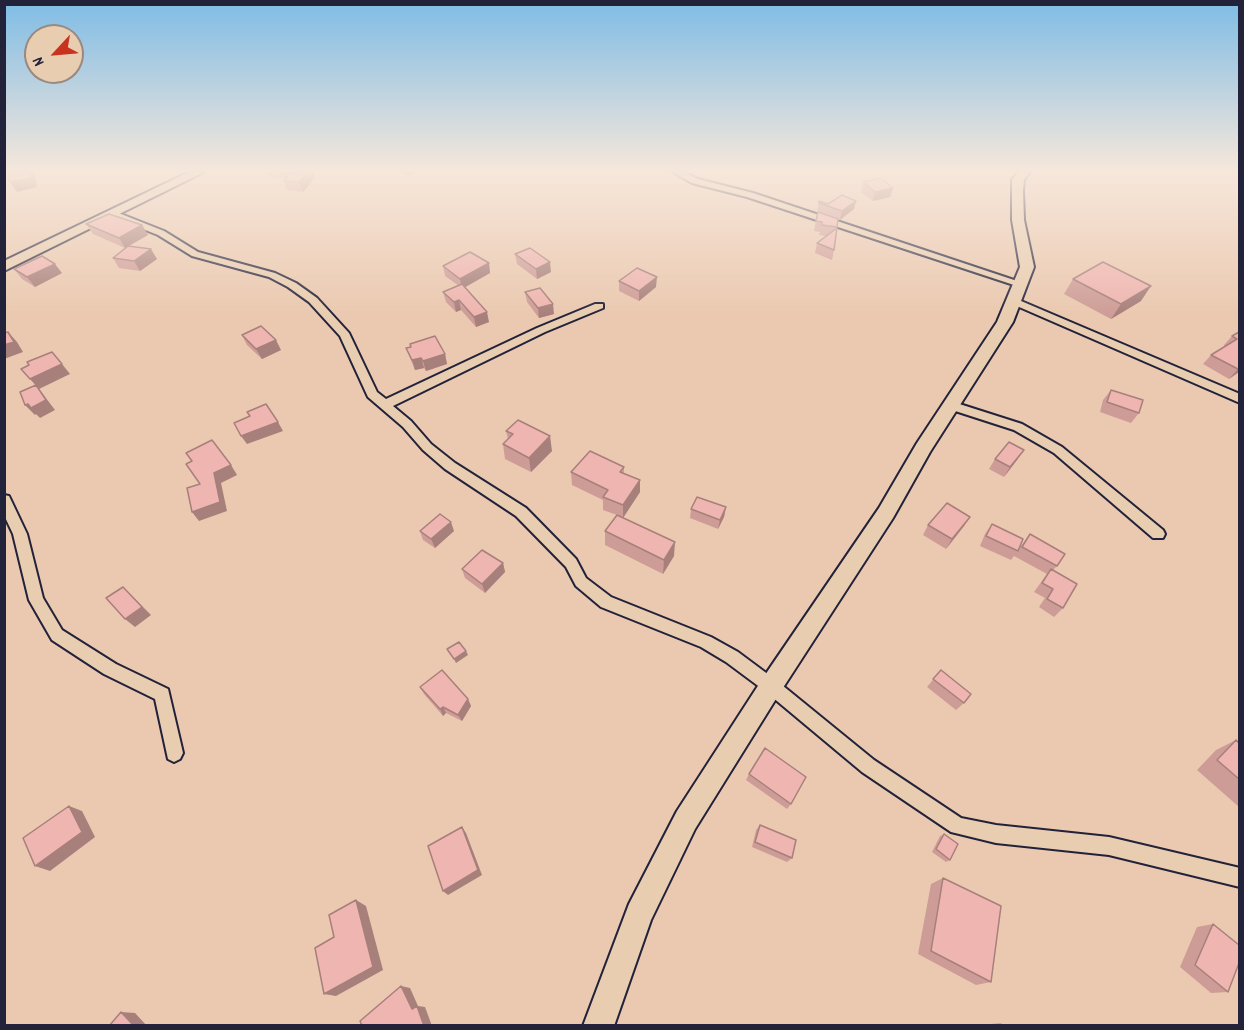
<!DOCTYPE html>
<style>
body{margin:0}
#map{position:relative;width:1244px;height:1030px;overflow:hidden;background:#ebc9b0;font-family:Dekko,sans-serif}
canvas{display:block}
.frame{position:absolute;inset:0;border:6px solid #22223b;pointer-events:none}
.north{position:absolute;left:24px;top:24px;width:60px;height:60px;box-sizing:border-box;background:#e9cdb0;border:2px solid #998981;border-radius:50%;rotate:244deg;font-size:16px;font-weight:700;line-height:24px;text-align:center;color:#22223b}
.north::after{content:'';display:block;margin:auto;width:21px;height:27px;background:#c8321e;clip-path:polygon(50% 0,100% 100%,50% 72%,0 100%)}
</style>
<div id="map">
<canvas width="1244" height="1030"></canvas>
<div class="frame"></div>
<div class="north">N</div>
</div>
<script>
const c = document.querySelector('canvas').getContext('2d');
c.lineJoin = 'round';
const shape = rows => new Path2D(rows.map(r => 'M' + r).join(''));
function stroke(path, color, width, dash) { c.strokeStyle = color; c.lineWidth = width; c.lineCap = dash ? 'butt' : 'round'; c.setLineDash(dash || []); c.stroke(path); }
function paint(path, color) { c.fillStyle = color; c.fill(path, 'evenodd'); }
const street = shape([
 [673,172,683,172,698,179,753,193,1026,284,1025,286,1017,286,747,197,692,183,673,172],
 [110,212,116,212,164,231,198,252,275,273,296,283,317,298,349,333,377,392,386,399,537,328,595,304,603,304,603,308,545,332,393,406,411,421,431,444,455,463,526,508,576,559,586,578,611,597,711,637,738,652,777,681,874,760,961,818,996,825,1109,837,1240,868,1240,887,1109,855,996,843,951,832,862,772,765,691,726,662,701,647,601,607,576,586,566,567,516,516,445,469,423,450,403,427,368,397,340,336,309,302,288,287,269,277,192,256,158,235,110,216,110,212],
 [1014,298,1240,394,1240,403,1010,303,1009,301,1014,298],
 [950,401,1022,424,1062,447,1163,530,1165,534,1163,538,1153,538,1054,453,1014,430,946,408,944,405,946,402,950,401],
 [4,495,9,496,27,534,43,598,62,630,116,664,168,689,183,753,180,759,174,762,168,759,155,699,104,674,52,640,29,600,13,534,4,515,4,495]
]);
const secondary = shape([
 [189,172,204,172,4,271,4,261,189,172],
 [1018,172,1030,172,1024,180,1023,190,1024,220,1034,267,1013,322,930,452,893,518,779,694,695,829,651,920,614,1026,583,1026,629,904,677,811,763,678,879,508,917,443,997,322,1020,267,1012,220,1012,180,1018,172]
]);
stroke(street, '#22223b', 4);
stroke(secondary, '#22223b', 4);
paint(street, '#e9cdb0');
paint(secondary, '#e9cdb0');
paint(shape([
 [267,172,313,172,315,178,303,192,287,190,284,181,285,179,270,177],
 [400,172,417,172,408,176],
 [863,182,893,188,890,197,873,201,861,192],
 [819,201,828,204,856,201,854,209,840,220,838,219,834,250,832,260,815,253,817,243,826,236,819,235,820,232,814,231],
 [86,224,142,225,148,235,129,246,157,259,140,271,119,268,113,258,125,248,93,234],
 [515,254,551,272,537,279,517,264],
 [489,263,490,273,465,287,489,322,476,327,461,310,456,312,446,302,443,292,459,286,445,276,443,266],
 [14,269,62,273,35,287,22,279],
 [1073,279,1141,301,1111,319,1064,294],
 [619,281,656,287,639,301,619,291],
 [525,292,554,314,539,318,527,302],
 [1239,332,1239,372,1229,379,1203,364,1211,355,1225,346,1224,345,1232,336],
 [242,335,281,350,262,359,247,345],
 [406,348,445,354,447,364,426,371,424,368,415,370],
 [1111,390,1139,413,1131,423,1100,412,1103,400],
 [506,431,552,451,531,472,505,459,503,444,508,439],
 [995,459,1017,460,1004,477,989,469],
 [624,467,624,473,640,480,640,492,623,518,674,556,663,574,605,545,605,531,617,515,603,510,603,500,572,485,571,472],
 [726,507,724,517,718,529,690,518,691,509],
 [970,517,964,526,946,549,923,535,928,525],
 [992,524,1020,547,1030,534,1057,566,1053,570,1063,608,1054,617,1039,607,1045,598,1034,592,1047,574,1014,556,1011,560,980,546,985,534],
 [420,531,454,531,435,548,423,540],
 [503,563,505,572,485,593,465,578,462,569],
 [941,670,964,703,956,710,927,687],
 [420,687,468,699,471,706,462,721,446,713,443,716,424,694],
 [1236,740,1239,743,1239,807,1197,770,1216,750],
 [749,774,791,804,787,809,746,780],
 [760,825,792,858,787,862,752,847,756,830],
 [944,834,950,860,946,862,932,852,940,836],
 [943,878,991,982,976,985,918,954,931,884],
 [1213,924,1228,992,1211,993,1180,967,1197,927],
 [1001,1023,1004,1026,990,1026,990,1024]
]), '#ce9c97');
paint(shape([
 [30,172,33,172,35,176,37,187,17,192,10,182],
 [282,172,294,172,285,179],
 [308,172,313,172,315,178,303,192,299,182],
 [407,172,417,172,408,176],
 [893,188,890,197,873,201,875,192],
 [856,201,854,209,840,220,842,211],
 [142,225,148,235,125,248,119,238],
 [151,249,157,259,140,271,134,261],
 [550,262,551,272,537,279,536,269],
 [489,263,490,273,462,289,460,279],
 [55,264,62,273,35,287,27,277],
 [657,277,656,287,639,301,639,291],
 [1151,286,1141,301,1111,319,1121,304],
 [459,300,461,310,456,312,454,302],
 [553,304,554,314,539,318,538,308],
 [487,312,489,322,476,327,474,317],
 [8,332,17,342,23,352,4,359,4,345],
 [276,340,281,350,262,359,256,349],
 [445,354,447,364,426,371,423,361],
 [421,358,424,368,415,370,412,360],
 [62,364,70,374,39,389,30,379],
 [1239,368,1239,372,1229,379,1238,369],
 [36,385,55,410,40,418,36,414,35,415,25,405],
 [278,422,283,431,247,444,241,436],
 [550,436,552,451,531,472,529,458],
 [1024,450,1017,460,1004,477,1010,467],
 [231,465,237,475,221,483,227,511,199,521,192,512,214,473],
 [640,480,640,492,623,518,623,505],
 [726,507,724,517,718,529,720,520],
 [970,517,964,526,946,549,952,539],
 [451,522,454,531,435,548,431,539],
 [675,542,674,556,663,574,664,560],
 [503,563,505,572,485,593,482,584],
 [123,587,151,615,135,627,125,619],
 [466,651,468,655,456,663,454,659],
 [468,699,471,706,462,721,458,715],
 [443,707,446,713,443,716,440,709],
 [69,806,82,811,95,837,50,871,35,866],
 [462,827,466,833,482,875,448,895,443,891],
 [356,900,366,906,383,970,336,996,324,994],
 [401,986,410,988,418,1006,425,1007,432,1026,424,1026,412,1009],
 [121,1012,135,1013,147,1026,134,1026]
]), '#a77f7b');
const building = shape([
 [7,172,30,172,31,178,10,182,7,172],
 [292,172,308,172,299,182,284,181,292,172],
 [881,178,893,188,875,192,863,182,881,178],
 [842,195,856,201,842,211,819,203,819,201,828,204,842,195],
 [818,212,838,219,837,227,822,225,822,222,816,221,818,212],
 [109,214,142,225,119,238,86,224,109,214],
 [837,228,834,250,817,243,837,228],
 [128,246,151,249,134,261,113,258,128,246],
 [530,248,550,262,536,269,515,254,530,248],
 [470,252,489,263,460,279,443,266,470,252],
 [42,256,55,264,27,277,14,269,42,256],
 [1103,262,1151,286,1121,304,1073,279,1103,262],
 [637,268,657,277,639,291,619,281,637,268],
 [462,284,487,312,474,317,459,300,454,302,443,292,462,284],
 [540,288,553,304,538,308,525,292,540,288],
 [261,326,276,340,256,349,242,335,261,326],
 [8,332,14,342,4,345,4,333,8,332],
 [1239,332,1239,368,1238,369,1211,355,1237,339,1232,336,1239,332],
 [435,336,445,354,423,361,421,358,412,360,406,348,411,347,410,344,435,336],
 [52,352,62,364,30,379,21,369,29,365,27,362,52,352],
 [36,385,46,400,31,408,28,404,25,405,20,392,36,385],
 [1111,390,1143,400,1139,413,1107,402,1111,390],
 [266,404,278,422,241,436,234,423,250,416,247,412,266,404],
 [518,420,550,436,529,458,503,444,513,434,506,431,518,420],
 [212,440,231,465,214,473,220,502,192,512,187,488,200,484,186,464,192,461,186,453,212,440],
 [1009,442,1024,450,1010,467,995,459,1009,442],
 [590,451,624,467,620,472,640,480,623,505,603,497,608,490,571,472,590,451],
 [697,497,726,507,720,520,691,509,697,497],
 [947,503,970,517,952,539,928,525,947,503],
 [440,514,451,522,431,539,420,531,440,514],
 [617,515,675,542,664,560,605,531,617,515],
 [992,524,1023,539,1018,551,986,536,992,524],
 [1030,534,1065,554,1057,566,1022,547,1030,534],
 [482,550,503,563,482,584,462,569,482,550],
 [1051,569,1077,584,1063,608,1047,599,1053,589,1042,583,1051,569],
 [123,587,142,607,125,619,106,598,123,587],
 [459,642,466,651,454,659,447,649,459,642],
 [442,670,468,699,458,715,443,707,440,709,420,687,442,670],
 [941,670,971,694,964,703,933,679,941,670],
 [1236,740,1239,743,1239,779,1217,760,1236,740],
 [765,748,806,777,791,804,749,774,765,748],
 [69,806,82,832,35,866,23,838,69,806],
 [760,825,796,840,792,858,755,842,760,825],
 [462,827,478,870,443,891,428,846,462,827],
 [944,834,958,844,950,860,936,849,944,834],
 [943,878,1001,906,991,982,931,951,943,878],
 [356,900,373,967,324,994,315,948,334,937,329,915,356,900],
 [1213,924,1239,945,1239,963,1228,992,1195,965,1213,924],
 [401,986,412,1009,417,1006,424,1026,362,1026,360,1021,401,986],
 [121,1012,134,1026,109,1026,121,1012]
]);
paint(building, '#efb5b0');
stroke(building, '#a77f7b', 1.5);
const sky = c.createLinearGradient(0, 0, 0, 316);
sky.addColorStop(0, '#7ebce5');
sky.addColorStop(0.54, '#f6e7db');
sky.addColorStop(1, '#f6e7db00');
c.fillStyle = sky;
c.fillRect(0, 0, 1244, 316);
</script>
